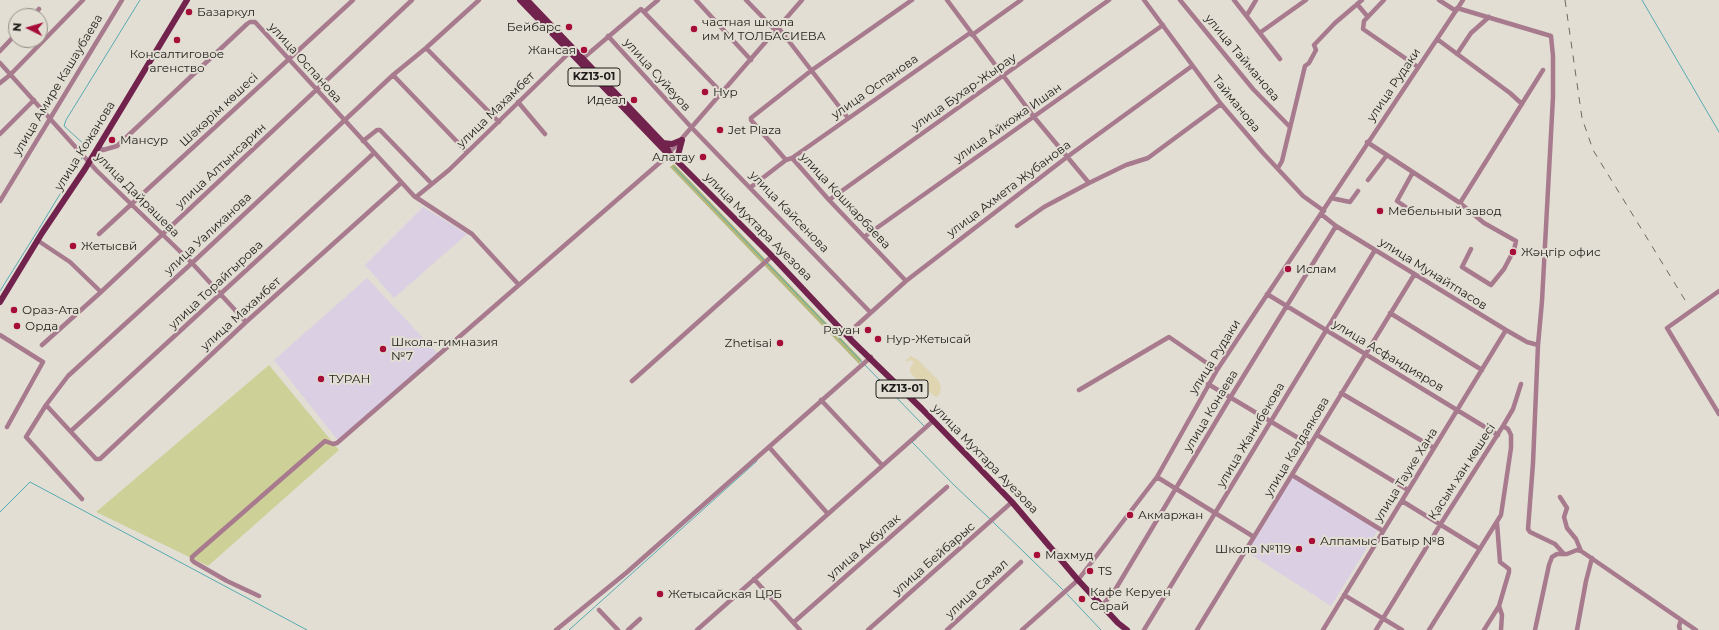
<!DOCTYPE html>
<meta charset="utf-8">
<style>
body{margin:0}
#map{position:relative;width:1719px;height:630px;overflow:hidden;background:#e2ded3;font-family:Montserrat,sans-serif}
canvas{display:block}
.north{position:absolute;left:8px;top:8px;width:40px;height:40px;box-sizing:border-box;background:#e2ded3;border:1px solid #949189;border-radius:50%;rotate:275deg;font-size:11px;font-weight:700;line-height:16px;text-align:center;color:#1e1d19}
.north::after{content:'';display:block;margin:auto;width:14px;height:18px;background:#a60d39;clip-path:polygon(50% 0,100% 100%,50% 72%,0 100%)}
</style>
<div id="map">
<canvas width="1719" height="630"></canvas>
<div class="north">N</div>
</div>
<script>
const c = document.querySelector('canvas').getContext('2d');
c.lineJoin = 'round';
function paint(path, color) { c.fillStyle = color; c.fill(path, 'evenodd'); }
const shape = rows => new Path2D(rows.map(r => 'M' + r).join(''));
function stroke(path, color, width, dash) { c.strokeStyle = color; c.lineWidth = width; c.lineCap = dash ? 'butt' : 'round'; c.setLineDash(dash || []); c.stroke(path); }
function label(font, color, halo, rows, align = 'center') {
  c.font = font + ' Montserrat,sans-serif'; c.lineWidth = 4; c.setLineDash([]); c.textBaseline = 'middle'; c.strokeStyle = halo; c.fillStyle = color; for (const [text, x, y, turn = 0] of rows) {
    c.save(); c.translate(x, y); c.rotate((+turn || 0) * Math.PI / 180); c.textAlign = isNaN(turn) ? turn : align; if (halo) c.strokeText(text, 0, 0); c.fillText(text, 0, 0); c.restore();
  }
}
paint(shape([
 [423,207,467,234,394,298,365,265],
 [367,278,440,356,340,443,274,360],
 [1293,477,1378,530,1331,606,1247,552]
]), '#dbcfe3');
paint(shape([
 [269,365,339,450,208,566,96,512]
]), '#cdd198');
paint(shape([
 [674,164,862,360,859,364,670,167]
]), '#b3b779');
paint(shape([
 [911,356,918,360,939,381,941,389,939,395,936,397,925,389,910,372,910,368,914,362,910,360,908,362,906,360]
]), '#dfd5b0');
stroke(shape([
 [1642,0,1719,132],
 [84,153,86,146,64,126,66,120,140,0],
 [674,167,765,261],
 [40,227,82,158],
 [767,263,862,362],
 [0,291,40,227],
 [865,365,924,426],
 [916,439,912,442,954,485,991,520],
 [0,512,30,482,307,630],
 [993,522,1063,590],
 [1067,594,1101,630],
 [569,630,757,461]
]), '#57aab3', 1);
stroke(shape([
 [696,0,751,60],
 [746,0,775,30],
 [947,0,1034,117,1089,183],
 [1144,0,1221,104,1263,153,1303,196,1324,211],
 [1180,0,1253,89,1290,127],
 [1234,0,1280,59],
 [1384,0,1364,21,1363,29,1418,67],
 [1439,0,1456,11],
 [1357,4,1368,17],
 [1457,8,1551,36,1553,56,1553,97,1542,301,1538,345,1533,463,1528,529,1530,532,1555,544,1564,554],
 [645,11,658,0],
 [1247,15,1256,0],
 [33,16,39,9],
 [778,27,848,118],
 [1261,32,1306,0],
 [972,35,1021,0],
 [608,36,692,128,870,312],
 [1437,39,1510,93,1522,104],
 [426,48,499,122],
 [0,51,16,34],
 [1457,54,1471,33,1489,17],
 [581,60,641,9,722,93],
 [0,63,97,171,192,263,246,322],
 [393,75,467,152],
 [0,83,10,75,83,0],
 [518,102,545,134],
 [0,134,34,100],
 [363,141,377,130,380,130,432,184],
 [1367,142,1460,203,1484,223,1516,241,1514,250,1504,269,1491,285,1462,267,1471,249],
 [98,147,103,150,117,146,247,24,250,22,255,22,414,196,472,234,519,285],
 [792,158,970,33],
 [1278,168,1282,161,1305,66,1309,63,1316,50,1314,45,1335,23,1362,0],
 [1368,180,1387,155],
 [751,187,786,160],
 [416,197,449,170,572,50],
 [1331,198,1350,202,1358,191],
 [829,200,1109,0],
 [0,201,122,0],
 [1460,203,1543,70],
 [1410,210,1397,201,1413,172],
 [1321,214,1336,226,1506,330,1527,342,1538,345],
 [1017,226,1044,207,1089,183,1126,165,1148,158,1221,104],
 [99,234,353,0],
 [864,237,1163,25],
 [37,240,70,262,101,292],
 [906,281,829,200,792,158,786,160,751,120,751,118,812,70,912,0],
 [1719,291,1667,328,1719,414],
 [1267,294,1498,435],
 [1390,313,1482,370],
 [0,335,43,362,7,427],
 [851,340,851,334,856,326,906,281,1067,157,1192,66],
 [42,345,101,292,412,0],
 [632,381,772,256],
 [1208,384,1310,445],
 [1079,390,1169,337,1217,370],
 [1341,393,1434,448],
 [821,400,882,465],
 [46,405,96,459,100,459,246,322,401,183],
 [71,431,374,153],
 [1317,435,1408,490],
 [769,447,828,514],
 [1292,475,1383,531],
 [1157,477,1254,537],
 [1560,497,1567,508,1564,517,1567,528,1576,539,1581,551],
 [82,499,26,437,46,405,68,376,192,263,393,75,426,48,479,0],
 [1402,501,1480,549],
 [754,579,800,630],
 [1344,595,1402,630],
 [259,596,227,581,194,562,192,560,192,557,325,441,333,444,337,443,664,159,802,0],
 [1102,606,1115,590,1230,398,1336,226],
 [1499,606,1502,615,1501,630],
 [599,610,618,630],
 [794,622,947,487],
 [556,630,626,573,871,357],
 [628,630,640,619],
 [697,630,933,421],
 [868,630,1012,502],
 [947,630,1021,562],
 [1022,630,1078,580,1157,477,1217,370,1463,0],
 [1144,630,1375,250],
 [1197,630,1414,275],
 [1323,630,1506,330],
 [1376,630,1440,525,1503,426,1513,409,1521,384],
 [1429,630,1501,515,1511,448,1511,435,1508,429,1503,426],
 [1484,630,1499,606,1509,572,1509,569,1500,562,1497,523],
 [1535,630,1549,565,1552,557,1557,554,1567,554,1577,550,1581,551,1696,630],
 [1577,630,1586,581,1592,558],
 [1680,630,1679,626,1681,620]
]), '#a87a8e', 4.5);
stroke(shape([
 [520,0,665,151,669,153,772,256,851,340,922,409,1012,502,1078,580,1118,623,1127,630],
 [527,0,667,147,669,153],
 [663,143,672,144,682,140],
 [680,163,678,155,682,140],
 [0,302,42,233,85,169,187,0]
]), '#71224d', 6);
stroke(shape([
 [1565,0,1582,118,1593,150,1688,305]
]), '#6b6962', 1, [7, 7]);
for (const [x, y, r, color] of [
 [189,12,4,"#a60d39"],
 [569,27,4,"#a60d39"],
 [694,29,4,"#a60d39"],
 [177,40,4,"#a60d39"],
 [584,50,4,"#a60d39"],
 [705,92,4,"#a60d39"],
 [634,100,4,"#a60d39"],
 [720,130,4,"#a60d39"],
 [112,140,4,"#a60d39"],
 [703,157,4,"#a60d39"],
 [1380,211,4,"#a60d39"],
 [73,246,4,"#a60d39"],
 [1513,252,4,"#a60d39"],
 [1288,269,4,"#a60d39"],
 [14,310,4,"#a60d39"],
 [17,326,4,"#a60d39"],
 [868,330,4,"#a60d39"],
 [878,339,4,"#a60d39"],
 [780,343,4,"#a60d39"],
 [383,349,4,"#a60d39"],
 [321,379,4,"#a60d39"],
 [1130,515,4,"#a60d39"],
 [1312,541,4,"#a60d39"],
 [1299,549,4,"#a60d39"],
 [1037,555,4,"#a60d39"],
 [1090,571,4,"#a60d39"],
 [660,594,4,"#a60d39"],
 [1082,599,4,"#a60d39"]
]) { const dot = new Path2D(); dot.arc(x, y, r, 0, 2 * Math.PI); c.fillStyle = color; c.fill(dot); stroke(dot, '#e2ded3', 1.5); }
for (const [x, y, w] of [
 [594,77,52],
 [902,389,52]
]) { const box = new Path2D(); box.roundRect(x - w / 2, y - 9, w, 18, 3); c.fillStyle = '#e2ded3'; c.fill(box); stroke(box, '#1e1d19', 1); }
label('bold 11px', '#1e1d19', null, [
 ["KZ13-01",594,77],
 ["KZ13-01",902,389]
]);
label('12px', '#1e1d19', '#e2ded3', [
 ["Базаркул",197,12],
 ["частная школа",702,22],
 ["им М ТОЛБАСИЕВА",702,36],
 ["Бейбарс",561,27,"right"],
 ["Жансая",576,50,"right"],
 ["Консалтиговое",177,54,"center"],
 ["агенство",177,68,"center"],
 ["Нур",713,92],
 ["Идеал",626,100,"right"],
 ["Jet Plaza",728,130],
 ["Мансур",120,140],
 ["Алатау",695,157,"right"],
 ["Мебельный завод",1388,211],
 ["Жетысвй",81,246],
 ["Жәңгір офис",1521,252],
 ["Ислам",1296,269],
 ["Ораз-Ата",22,310],
 ["Орда",25,326],
 ["Рауан",860,330,"right"],
 ["Нур-Жетысай",886,339],
 ["Школа-гимназия",391,342],
 ["№7",391,356],
 ["Zhetisai",772,343,"right"],
 ["ТУРАН",329,379],
 ["Акмаржан",1138,515],
 ["Алпамыс Батыр №8",1320,541],
 ["Школа №119",1291,549,"right"],
 ["Махмуд",1045,555],
 ["TS",1098,571],
 ["Кафе Керуен",1090,592],
 ["Сарай",1090,606],
 ["Жетысайская ЦРБ",668,594]
], 'left');
label('12px', '#1e1d19', '#e2ded3', [
 ["улица Тайманова",1242,58,50],
 ["улица Оспанова",305,63,48],
 ["улица Суйеуов",657,75,48],
 ["улица Амире Кашаубаева",58,85,-59],
 ["улица Рудаки",1394,85,-56],
 ["улица Оспанова",875,87,-35],
 ["улица Бухар-Жырау",964,92,-35],
 ["Тайманова",1236,104,51],
 ["Шәкәрім көшесі",219,110,-43],
 ["улица Махамбет",496,110,-44],
 ["улица Айкожа Ишан",1008,123,-35],
 ["улица Кожанова",85,146,-58],
 ["улица Алтынсарин",221,166,-43],
 ["улица Ахмета Жубанова",1009,189,-37],
 ["улица Дайрашева",137,195,45],
 ["улица Кошкарбаева",845,201,47],
 ["улица Кайсенова",789,212,46],
 ["улица Мухтара Ауезова",758,227,45],
 ["улица Уалиханова",208,234,-43],
 ["улица Мунайтпасов",1433,274,32],
 ["улица Торайгырова",216,285,-43],
 ["улица Махамбет",241,314,-42],
 ["улица Асфандияров",1388,356,31],
 ["улица Рудаки",1215,357,-58],
 ["улица Конаева",1211,411,-59],
 ["улица Жанибекова",1251,435,-59],
 ["улица Калдаякова",1297,447,-59],
 ["улица Мухтара Ауезова",985,459,46],
 ["Қасым хан көшесі",1462,472,-57],
 ["улица Тауке Хана",1406,475,-58],
 ["улица Акбулак",864,547,-41],
 ["улица Бейбарыс",934,559,-41],
 ["улица Самал",977,589,-43]
]);
</script>
